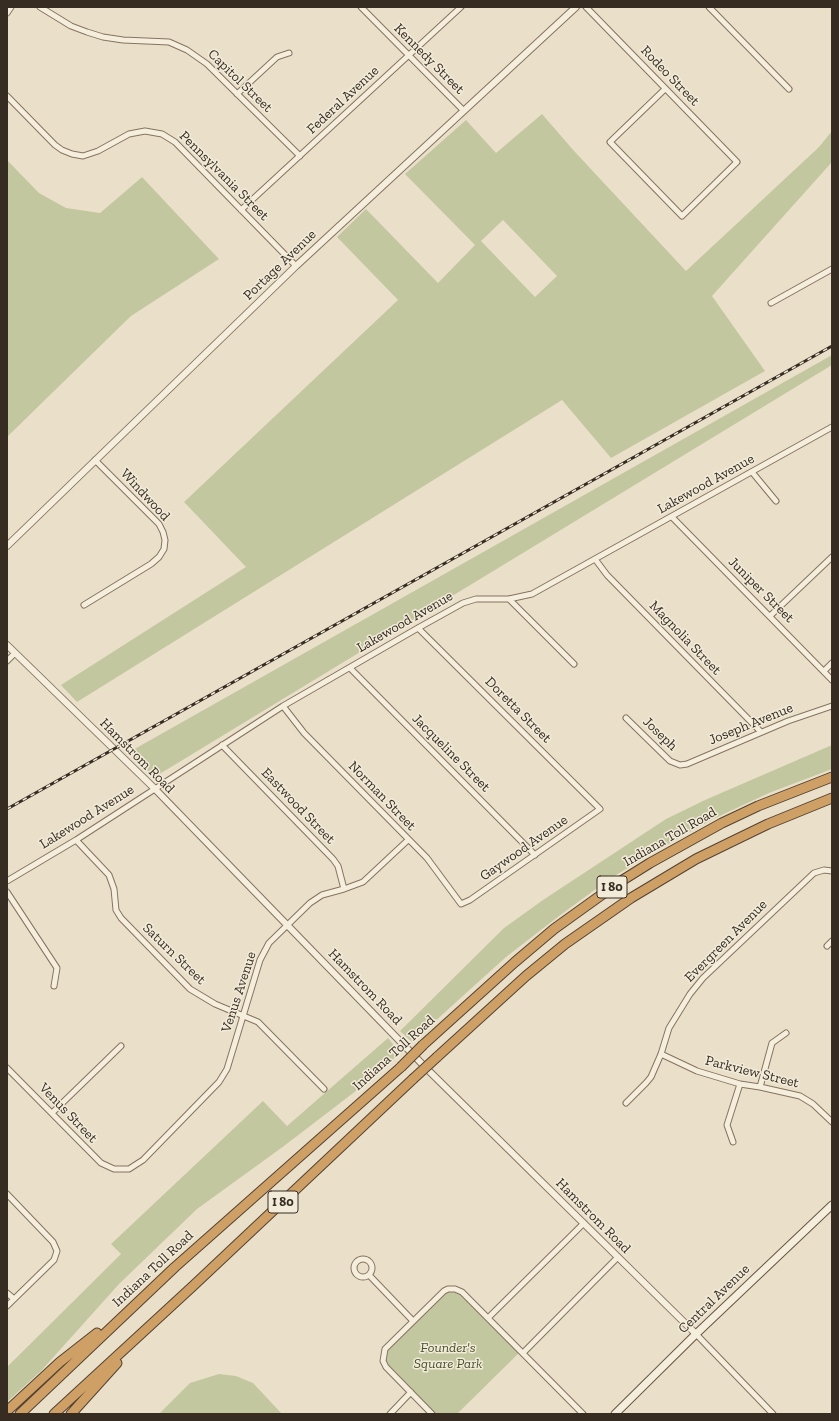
<!DOCTYPE html>
<style>
body{margin:0}
#map{position:relative;width:839px;height:1421px;overflow:hidden;background:#eae0ca;font-family:"Zilla Slab",serif}
canvas{display:block}
.frame{position:absolute;inset:0;border:8px solid #372c22;pointer-events:none}
</style>
<div id="map">
<canvas width="839" height="1421"></canvas>
<div class="frame"></div>
</div>
<script>
const c = document.querySelector('canvas').getContext('2d');
c.lineJoin = 'round';
function paint(path, color) { c.fillStyle = color; c.fill(path, 'evenodd'); }
const shape = rows => new Path2D(rows.map(r => 'M' + r).join(''));
function stroke(path, color, width, dash) { c.strokeStyle = color; c.lineWidth = width; c.lineCap = dash ? 'butt' : 'round'; c.setLineDash(dash || []); c.stroke(path); }
function label(font, color, halo, rows, align = 'center') {
  c.font = font + ' "Zilla Slab",serif'; c.lineWidth = 3; c.setLineDash([]); c.textBaseline = 'middle'; c.strokeStyle = halo; c.fillStyle = color; for (const [text, x, y, turn = 0] of rows) {
    c.save(); c.translate(x, y); c.rotate((+turn || 0) * Math.PI / 180); c.textAlign = isNaN(turn) ? turn : align; if (halo) c.strokeText(text, 0, 0); c.fillText(text, 0, 0); c.restore();
  }
}
paint(shape([
 [542,114,575,152,686,271,819,147,832,131,832,162,712,296,765,371,611,458,562,400,77,702,61,685,246,567,184,502,398,300,337,237,366,209,438,283,475,245,405,174,466,120,496,153],
 [503,220,557,276,535,297,481,241],
 [7,160,39,193,66,208,100,213,142,177,219,259,131,316,7,437],
 [832,355,832,365,153,778,131,751],
 [832,745,832,769,769,793,713,819,654,852,608,880,559,916,506,957,412,1042,400,1031,504,928,543,900,666,819,705,800],
 [388,1038,400,1053,365,1084,284,1146,197,1209,119,1284,41,1371,7,1402,7,1367,121,1254,111,1244,263,1101,287,1126],
 [455,1289,521,1351,457,1414,432,1414,386,1367,385,1349,444,1291],
 [219,1374,236,1376,253,1383,282,1414,159,1414,190,1383]
]), '#c3c79f');
const minor = shape([
 [40,7,71,26,87,32,103,37,123,40,169,42,187,50,207,64,300,156],
 [361,7,463,110],
 [586,7,737,162,682,216,610,142,665,89],
 [709,7,789,89],
 [7,13,11,7],
 [237,94,277,57,289,53],
 [7,96,55,145,62,150,72,154,83,156,98,151,129,134,145,131,162,134,175,142,296,266],
 [241,210,461,7],
 [771,303,832,269],
 [752,472,776,501],
 [672,517,832,680],
 [595,559,607,575,761,732],
 [509,599,574,664],
 [84,605,151,564,159,557,164,549,165,540,163,532,159,524,95,460],
 [770,616,832,557],
 [7,661,15,653],
 [350,668,535,855],
 [824,671,832,663],
 [283,706,304,733,427,858,461,904,470,900,600,809,418,628],
 [626,718,670,761,680,765,687,764,788,721,832,706],
 [222,745,333,859,338,866,344,889],
 [76,840,109,875,114,889,116,910,121,918,190,989,215,1004,258,1022,324,1089],
 [7,881,76,840,283,706,418,628,463,603,476,599,509,599,532,594,832,427],
 [7,892,57,968,54,986],
 [827,946,832,941],
 [661,1054,697,1071,740,1084,760,1087,800,1096,813,1104,832,1122],
 [7,1068,101,1163,114,1169,129,1169,143,1160,219,1082,227,1069,260,960,269,943,310,903,322,895,344,889,363,882,408,840],
 [760,1087,772,1043,786,1033],
 [626,1103,646,1083,651,1077,661,1054,669,1028,690,994,703,978,814,873,824,870,832,871],
 [52,1113,121,1046],
 [733,1142,727,1125,740,1084],
 [7,1194,53,1242,57,1251,54,1260,7,1306],
 '354 1268a9 9 0 1 1 18 0a9 9 0 1 1-18 0Z',
 [369,1275,413,1321],
 [7,1293,14,1299],
 [488,1318,584,1223],
 [696,1334,773,1414],
 [523,1353,618,1257],
 [390,1414,411,1392],
 [432,1414,386,1367,383,1361,385,1349,444,1291,448,1289,455,1289,462,1292,583,1414]
]);
const tertiary = shape([
 [7,546,296,266,576,7],
 [7,645,155,789,427,1069,696,1334]
]);
const secondary = shape([
 [615,1414,696,1334,832,1205]
]);
const motorway = shape([
 [423,1045,515,962,554,929,618,883,650,863,722,823,758,806,832,777],
 [437,1057,526,976,565,944,631,898,696,859,735,840,768,824,832,798],
 [7,1411,60,1362,97,1333],
 [20,1414,175,1267,401,1067],
 [54,1414,193,1286,413,1079],
 [71,1414,117,1363]
]);
stroke(minor, '#857360', 7);
stroke(tertiary, '#857360', 8);
stroke(secondary, '#675543', 9);
stroke(motorway, '#534234', 11);
stroke(minor, '#f5eedc', 5);
stroke(tertiary, '#f5eedc', 6);
stroke(secondary, '#f5eedc', 7);
stroke(motorway, '#cfa065', 9);
const rail = shape([
 [7,809,832,346]
]);
stroke(rail, '#372c22', 3);
stroke(rail, '#f2ebd9', 1.5, [4.5]);
const motorwayBridge = shape([
 [401,1067,423,1045],
 [413,1079,437,1057]
]);
stroke(motorwayBridge, '#534234', 11, []);
stroke(motorwayBridge, '#cfa065', 9);
for (const [x, y, w] of [
 [612,887,30],
 [283,1202,30]
]) { const box = new Path2D(); box.roundRect(x - w / 2, y - 11, w, 22, 3); c.fillStyle = '#f2ebd9'; c.fill(box); stroke(box, '#372c22', 1); }
label('bold 13px', '#372c22', null, [
 ["I 80",612,887],
 ["I 80",283,1202]
]);
label('14px', '#372c22', '#f2ebd9', [
 ["Kennedy Street",429,59,45],
 ["Rodeo Street",670,76,46],
 ["Capitol Street",240,81,44],
 ["Federal Avenue",343,100,-43],
 ["Pennsylvania Street",224,176,45],
 ["Portage Avenue",280,265,-44],
 ["Lakewood Avenue",706,484,-29],
 ["Windwood",145,495,47],
 ["Juniper Street",761,590,45],
 ["Lakewood Avenue",405,622,-30],
 ["Magnolia Street",685,638,46],
 ["Doretta Street",518,710,45],
 ["Joseph Avenue",751,724,-22],
 ["Joseph",660,734,44],
 ["Jacqueline Street",451,753,45],
 ["Hamstrom Road",137,756,45],
 ["Norman Street",382,796,46],
 ["Eastwood Street",298,806,46],
 ["Lakewood Avenue",87,817,-32],
 ["Indiana Toll Road",670,837,-30],
 ["Gaywood Avenue",524,848,-35],
 ["Evergreen Avenue",726,941,-45],
 ["Saturn Street",174,954,44],
 ["Hamstrom Road",365,987,46],
 ["Venus Avenue",239,992,-72],
 ["Indiana Toll Road",394,1053,-42],
 ["Parkview Street",752,1072,14],
 ["Venus Street",68,1113,46],
 ["Hamstrom Road",593,1216,45],
 ["Indiana Toll Road",153,1269,-43],
 ["Central Avenue",714,1299,-44]
]);
label('italic 14px', '#48512b', '#f2ebd9', [
 ["Founder's",448,1348],
 ["Square Park",448,1364]
]);
</script>
